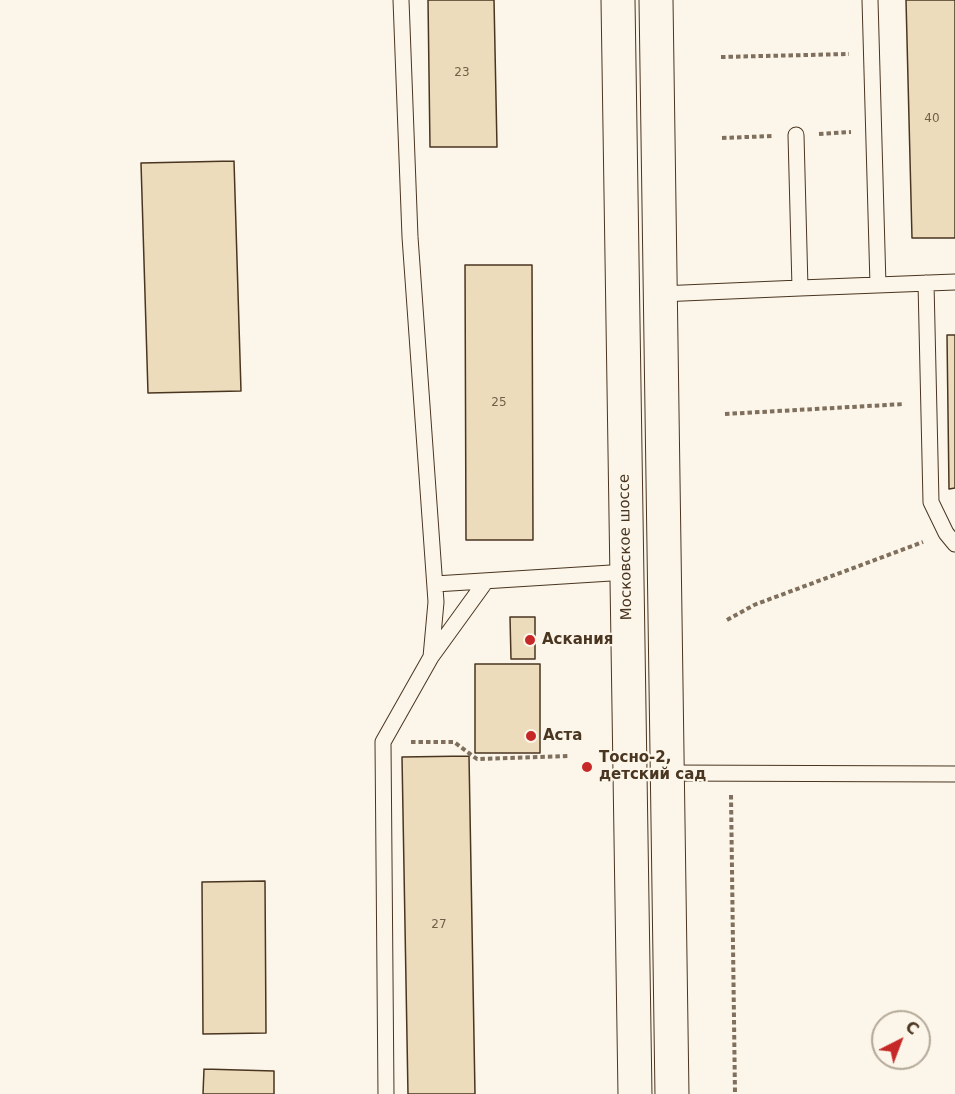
<!DOCTYPE html>
<meta charset="utf-8">
<style>
body{margin:0}
#map{position:relative;width:955px;height:1094px;overflow:hidden;background:#fbf6e9;font-family:"DejaVu Sans",sans-serif}
canvas{display:block}
.north{position:absolute;left:871px;top:1010px;width:60px;height:60px;box-sizing:border-box;background:#fbf6e9;border:2px solid #b4a999;border-radius:50%;rotate:42deg;font-size:16px;font-weight:700;line-height:24px;text-align:center;color:#4a3520}
.north::after{content:'';display:block;margin:auto;width:21px;height:27px;background:#c62828;clip-path:polygon(50% 0,100% 100%,50% 72%,0 100%)}
</style>
<div id="map">
<canvas width="955" height="1094"></canvas>
<div class="north">С</div>
</div>
<script>
const c = document.querySelector('canvas').getContext('2d');
c.lineJoin = 'round';
function paint(path, color) { c.fillStyle = color; c.fill(path, 'evenodd'); }
const shape = rows => new Path2D(rows.map(r => 'M' + r).join(''));
function stroke(path, color, width, dash) { c.strokeStyle = color; c.lineWidth = width; c.lineCap = dash ? 'butt' : 'round'; c.setLineDash(dash || []); c.stroke(path); }
function label(font, color, halo, rows, align = 'center') {
  c.font = font + ' "DejaVu Sans",sans-serif'; c.lineWidth = 4.5; c.setLineDash([]); c.textBaseline = 'middle'; c.strokeStyle = halo; c.fillStyle = color; for (const [text, x, y, turn = 0] of rows) {
    c.save(); c.translate(x, y); c.rotate((+turn || 0) * Math.PI / 180); c.textAlign = isNaN(turn) ? turn : align; if (halo) c.strokeText(text, 0, 0); c.fillText(text, 0, 0); c.restore();
  }
}
const building = shape([
 [428,0,494,0,497,147,430,147,428,0],
 [906,0,955,0,955,238,912,238,906,0],
 [234,161,241,391,148,393,141,163,234,161],
 [465,265,532,265,533,540,466,540,465,265],
 [947,335,955,335,955,488,949,489,947,335],
 [510,617,535,617,535,659,511,659,510,617],
 [475,664,540,664,540,753,475,753,475,664],
 [469,756,475,1094,408,1094,402,757,469,756],
 [265,881,266,1033,203,1034,202,882,265,881],
 [204,1069,274,1071,274,1094,203,1094,204,1069]
]);
paint(building, '#ecdcbc');
stroke(building, '#4a3520', 1.5);
const service = shape([
 [401,0,410,237,436,602,431,657],
 [870,0,878,285],
 [926,283,931,502,946,533,955,544],
 [800,288,955,282],
 [660,294,800,288,796,135],
 [435,584,627,572],
 [666,773,955,774],
 [386,1094,383,742,431,657,486,581]
]);
const secondary = shape([
 [618,0,635,1094],
 [656,0,672,1094]
]);
stroke(service, '#4a3520', 17);
stroke(secondary, '#4a3520', 35);
stroke(shape([
 [721,57,849,54],
 [819,134,851,132],
 [722,138,773,136],
 [725,414,904,404],
 [727,620,754,605,923,542],
 [411,742,454,742,477,759,570,756],
 [731,795,735,1094]
]), '#7f6f5c', 4, [4.5, 3]);
stroke(service, '#fbf6e9', 15);
stroke(secondary, '#fbf6e9', 33);
for (const [x, y, r, color] of [
 [530,640,6,"#c62828"],
 [531,736,6,"#c62828"],
 [587,767,6,"#c62828"]
]) { const dot = new Path2D(); dot.arc(x, y, r, 0, 2 * Math.PI); c.fillStyle = color; c.fill(dot); stroke(dot, '#fbf6e9', 2); }
label('12px', '#725f47', null, [
 ["23",462,73],
 ["40",932,119],
 ["25",499,403],
 ["27",439,925]
]);
label('15px', '#4a3520', '#fbf6e9', [
 ["Московское шоссе",626,547,-91]
]);
label('bold 15px', '#4a3520', '#fbf6e9', [
 ["Аскания",542,640],
 ["Аста",543,736],
 ["Тосно-2,",599,758],
 ["детский сад",599,775]
], 'left');
</script>
